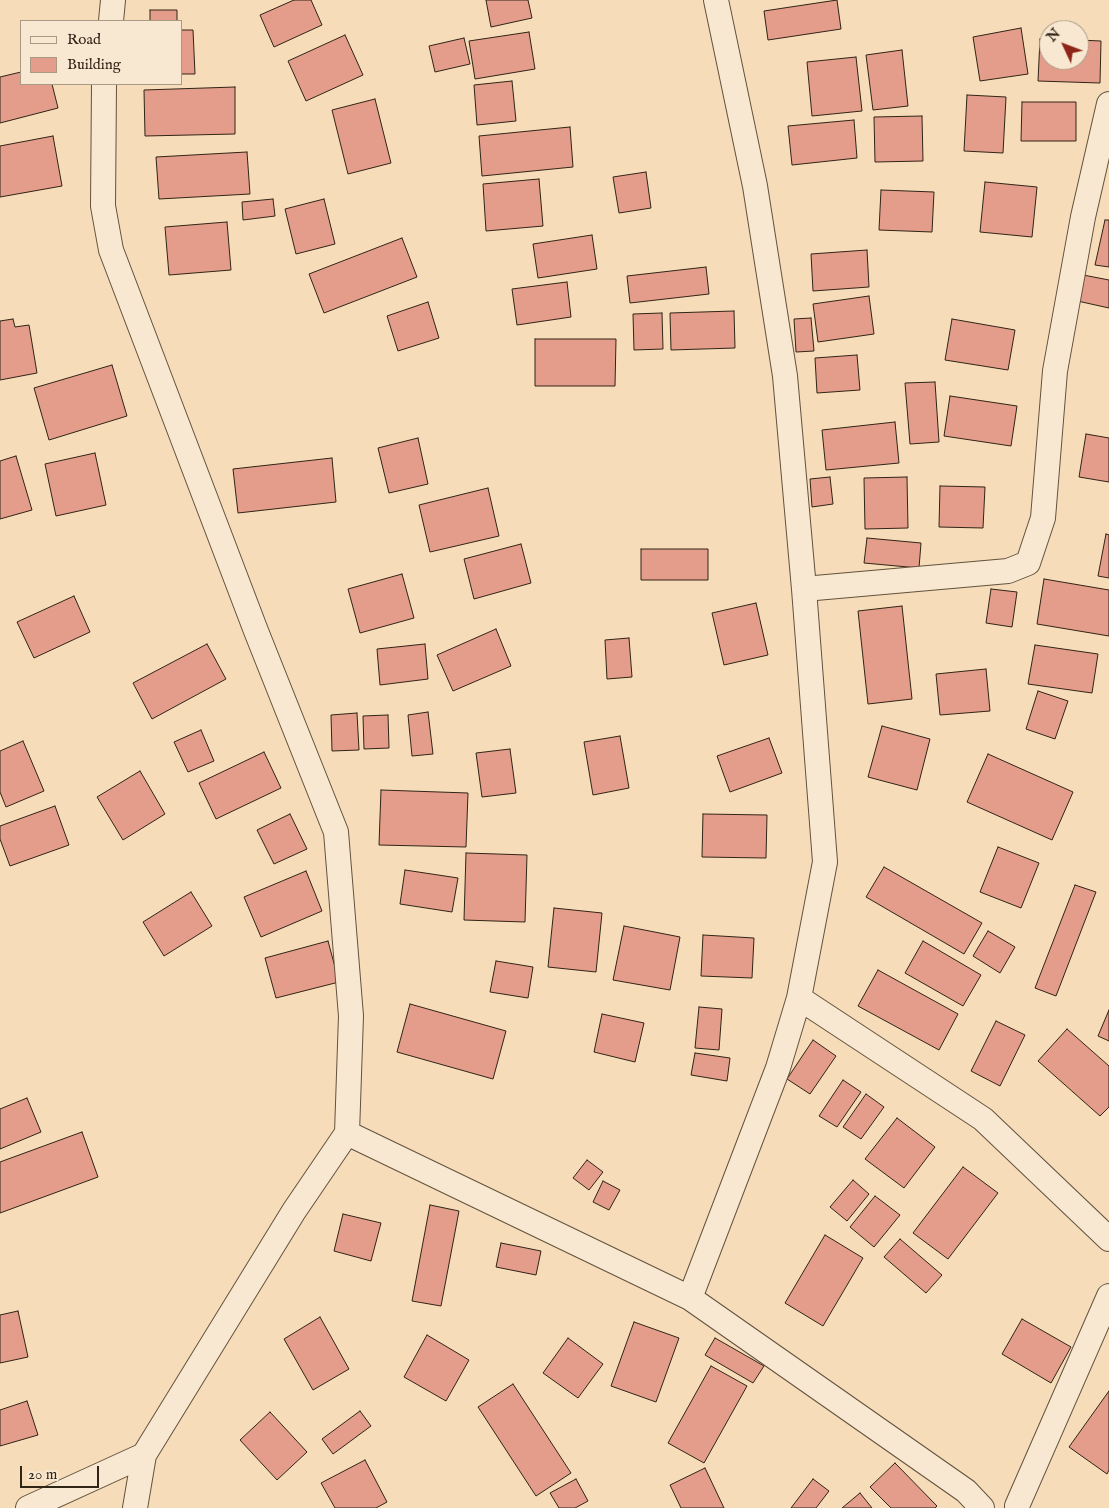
<!DOCTYPE html>
<style>
body{margin:0}
#map{position:relative;width:1109px;height:1508px;overflow:hidden;background:#f6dcb8;font-family:"IM FELL English",serif}
canvas{display:block}
.legend{position:absolute;left:20px;top:20px;width:162px;height:65px;box-sizing:border-box;background:#f9e8d1;border:1px solid #a99a86;margin:0;padding:6px 9px;list-style:none;font-size:15px;color:#302416}
.legend li{display:flex;align-items:center;gap:10px;height:25px}
.legend b{width:25px;border:1px solid #a99a86}
.north{position:absolute;left:1039px;top:20px;width:50px;height:50px;box-sizing:border-box;background:#f9e8d1;border:1px solid #a99a86;border-radius:50%;rotate:313deg;font-size:14px;font-weight:700;line-height:20px;text-align:center;color:#302416}
.north::after{content:'';display:block;margin:auto;width:18px;height:22px;background:#8f2418;clip-path:polygon(50% 0,100% 100%,50% 72%,0 100%)}
.scale{position:absolute;left:20px;top:1466px;width:79px;height:22px;box-sizing:border-box;border:2px solid #302416;border-top:0;padding-left:6px;font-size:15px;line-height:18px;white-space:nowrap;color:#302416;-webkit-text-stroke:4px #f9e8d1;paint-order:stroke}
</style>
<div id="map">
<canvas width="1109" height="1508"></canvas>
<ul class="legend">
<li><b style="height:6px;background:#f9e8d1"></b>Road</li>
<li><b style="height:14px;background:#e49d8a"></b>Building</li>
</ul>
<div class="north">N</div>
<div class="scale">20 m</div>
</div>
<script>
const c = document.querySelector('canvas').getContext('2d');
c.lineJoin = 'round';
function paint(path, color) { c.fillStyle = color; c.fill(path, 'evenodd'); }
const shape = rows => new Path2D(rows.map(r => 'M' + r).join(''));
function stroke(path, color, width, dash) { c.strokeStyle = color; c.lineWidth = width; c.lineCap = dash ? 'butt' : 'round'; c.setLineDash(dash || []); c.stroke(path); }
const building = shape([
 [294,0,311,0,322,25,274,47,260,15,294,0],
 [486,0,528,0,532,18,491,27,486,0],
 [837,0,841,29,768,40,764,11,837,0],
 [150,10,177,10,177,21,150,21,150,10],
 [1021,28,1028,74,980,81,973,37,1021,28],
 [181,30,193,30,195,74,181,74,181,30],
 [529,32,535,69,475,79,469,41,529,32],
 [345,35,363,75,306,101,288,61,345,35],
 [464,38,470,64,435,72,429,46,464,38],
 [1040,39,1049,39,1049,60,1079,60,1079,40,1101,41,1100,83,1038,81,1040,39],
 [902,50,908,106,873,110,866,55,902,50],
 [856,57,862,111,812,116,807,62,856,57],
 [21,72,21,84,52,84,58,108,0,123,0,77,21,72],
 [512,81,516,121,477,125,474,85,512,81],
 [235,87,235,134,145,136,144,90,235,87],
 [967,95,1006,97,1003,153,964,151,967,95],
 [375,99,391,163,348,174,332,110,375,99],
 [1022,102,1076,102,1076,141,1021,141,1022,102],
 [922,116,923,161,875,162,874,117,922,116],
 [854,120,857,158,792,165,788,126,854,120],
 [570,127,573,167,482,176,479,136,570,127],
 [53,136,62,186,0,197,0,146,53,136],
 [247,152,250,194,159,199,156,157,247,152],
 [646,172,651,208,619,213,613,177,646,172],
 [539,179,543,226,486,231,483,184,539,179],
 [985,182,1037,187,1032,237,980,232,985,182],
 [881,190,934,192,932,232,879,230,881,190],
 [273,199,275,216,243,220,242,202,273,199],
 [324,199,335,244,296,254,285,209,324,199],
 [1105,220,1109,220,1109,267,1095,265,1105,220],
 [227,222,231,270,169,275,165,227,227,222],
 [592,235,597,269,538,278,533,244,592,235],
 [402,238,417,277,324,313,309,274,402,238],
 [867,250,869,287,813,291,811,254,867,250],
 [706,267,709,294,630,303,627,276,706,267],
 [1078,274,1109,280,1109,308,1073,300,1078,274],
 [567,282,571,317,517,325,512,289,567,282],
 [869,296,874,334,818,342,813,304,869,296],
 [428,302,439,338,398,351,387,316,428,302],
 [734,311,735,348,671,350,670,313,734,311],
 [662,313,663,349,634,350,633,314,662,313],
 [811,318,814,351,796,352,794,319,811,318],
 [13,319,15,327,29,325,37,373,0,380,0,321,13,319],
 [952,319,1015,330,1008,370,945,360,952,319],
 [535,339,616,339,615,386,535,386,535,339],
 [857,355,860,390,817,393,815,358,857,355],
 [112,365,127,416,49,440,34,388,112,365],
 [935,382,939,442,910,444,905,383,935,382],
 [950,396,1017,406,1011,446,944,436,950,396],
 [895,422,899,463,826,470,822,430,895,422],
 [1086,434,1109,438,1109,482,1079,477,1086,434],
 [418,438,428,484,389,493,378,448,418,438],
 [95,453,106,505,56,516,45,464,95,453],
 [16,456,32,510,0,519,0,461,16,456],
 [332,458,336,502,238,513,233,469,332,458],
 [830,477,833,504,812,507,810,479,830,477],
 [907,477,908,528,865,529,864,478,907,477],
 [940,486,985,487,983,528,939,527,940,486],
 [488,488,499,536,430,552,419,505,488,488],
 [1106,534,1109,535,1109,578,1098,576,1106,534],
 [867,538,921,543,919,568,864,563,867,538],
 [521,544,531,583,474,599,464,559,521,544],
 [641,549,708,549,708,580,641,580,641,549],
 [402,574,414,618,360,633,348,589,402,574],
 [1044,579,1109,590,1109,636,1037,624,1044,579],
 [991,589,1017,592,1012,627,986,623,991,589],
 [74,596,90,632,34,658,17,622,74,596],
 [756,603,768,655,724,665,712,613,756,603],
 [902,606,912,699,868,704,858,611,902,606],
 [496,629,511,666,453,691,437,655,496,629],
 [629,638,632,677,607,679,605,640,629,638],
 [207,644,226,679,152,719,133,683,207,644],
 [425,644,428,679,380,685,377,649,425,644],
 [1035,645,1098,654,1092,693,1028,684,1035,645],
 [986,669,990,711,940,715,936,674,986,669],
 [1038,691,1068,701,1055,739,1026,729,1038,691],
 [428,712,433,754,412,756,408,715,428,712],
 [357,713,359,750,332,751,331,715,357,713],
 [388,715,389,748,364,749,363,716,388,715],
 [882,726,930,739,917,790,868,777,882,726],
 [201,730,214,761,188,772,174,742,201,730],
 [620,736,629,788,593,795,584,742,620,736],
 [769,738,782,773,730,792,717,756,769,738],
 [23,741,44,791,6,807,0,792,0,751,23,741],
 [510,749,516,793,482,797,476,753,510,749],
 [264,752,281,788,216,819,199,783,264,752],
 [988,754,1073,792,1052,840,967,802,988,754],
 [140,771,165,814,123,840,97,797,140,771],
 [381,790,468,793,466,847,379,845,381,790],
 [55,806,69,845,10,866,0,839,0,826,55,806],
 [290,814,307,849,274,864,257,830,290,814],
 [703,814,767,815,766,858,702,857,703,814],
 [998,847,1039,863,1021,908,980,892,998,847],
 [466,853,527,855,525,922,464,920,466,853],
 [884,867,982,923,964,954,866,897,884,867],
 [405,870,458,878,452,912,400,904,405,870],
 [306,871,322,911,261,937,244,897,306,871],
 [1075,885,1096,892,1056,996,1035,988,1075,885],
 [191,892,212,926,164,956,143,922,191,892],
 [554,908,602,913,596,972,548,967,554,908],
 [624,926,680,937,670,990,613,980,624,926],
 [988,931,1015,947,1000,973,973,956,988,931],
 [703,935,754,938,752,978,701,976,703,935],
 [328,941,339,982,276,998,265,958,328,941],
 [923,941,981,975,963,1006,905,973,923,941],
 [496,961,533,967,528,998,490,992,496,961],
 [878,970,958,1014,939,1050,858,1006,878,970],
 [410,1004,506,1031,493,1079,397,1052,410,1004],
 [699,1007,722,1009,719,1050,695,1048,699,1007],
 [1109,1010,1109,1041,1098,1036,1109,1010],
 [602,1014,644,1023,635,1062,594,1052,602,1014],
 [996,1021,1025,1035,1000,1086,971,1071,996,1021],
 [1067,1029,1109,1066,1109,1107,1100,1116,1038,1061,1067,1029],
 [813,1040,836,1056,810,1094,787,1079,813,1040],
 [695,1053,730,1058,727,1081,691,1075,695,1053],
 [843,1080,861,1092,837,1127,819,1116,843,1080],
 [866,1094,884,1107,861,1139,843,1127,866,1094],
 [27,1098,41,1132,0,1149,0,1109,27,1098],
 [897,1118,935,1147,904,1188,865,1159,897,1118],
 [82,1132,98,1177,0,1213,0,1162,82,1132],
 [587,1160,603,1172,589,1190,573,1178,587,1160],
 [963,1167,998,1193,948,1259,913,1233,963,1167],
 [853,1180,869,1194,847,1221,830,1207,853,1180],
 [603,1181,620,1190,609,1210,593,1202,603,1181],
 [875,1196,900,1215,874,1247,850,1227,875,1196],
 [430,1205,459,1211,441,1306,412,1301,430,1205],
 [343,1214,381,1223,371,1261,334,1251,343,1214],
 [825,1235,863,1258,823,1326,785,1303,825,1235],
 [900,1239,942,1275,926,1293,884,1257,900,1239],
 [501,1243,541,1251,536,1275,496,1267,501,1243],
 [18,1311,28,1357,0,1363,0,1315,18,1311],
 [320,1317,349,1369,313,1390,284,1339,320,1317],
 [1022,1319,1071,1347,1051,1383,1002,1354,1022,1319],
 [634,1322,679,1338,656,1402,611,1386,634,1322],
 [427,1335,469,1360,446,1401,404,1377,427,1335],
 [568,1338,603,1364,578,1398,543,1373,568,1338],
 [715,1338,764,1366,753,1383,705,1355,715,1338],
 [711,1366,747,1386,704,1463,668,1443,711,1366],
 [513,1384,571,1473,536,1496,478,1407,513,1384],
 [1109,1391,1109,1470,1107,1474,1069,1447,1109,1391],
 [27,1401,38,1435,0,1446,0,1410,27,1401],
 [360,1411,371,1426,333,1454,322,1439,360,1411],
 [270,1412,307,1452,277,1480,240,1440,270,1412],
 [365,1460,387,1502,376,1508,335,1508,321,1483,365,1460],
 [895,1463,937,1506,935,1508,891,1508,870,1487,895,1463],
 [705,1468,724,1508,681,1508,670,1485,705,1468],
 [576,1479,588,1501,575,1508,559,1508,550,1493,576,1479],
 [813,1479,829,1491,816,1508,791,1508,813,1479],
 [860,1493,872,1508,842,1508,860,1493]
]);
paint(building, '#e49d8a');
stroke(building, '#302416', 1);
const street = shape([
 [111,21,113,0],
 [104,84,103,206,111,250,256,631,336,832,351,1016,347,1133],
 [804,589,1008,571,1028,563,1043,518,1055,371,1083,217,1109,104],
 [799,998,983,1119,1109,1239],
 [690,1298,778,1068,799,998,825,862,804,589,785,376,755,186,716,0],
 [1017,1506,1109,1296],
 [28,1508,144,1455],
 [135,1508,144,1455,294,1211,347,1133,690,1298,966,1491,982,1508]
]);
stroke(street, '#62523e', 26);
stroke(street, '#f9e8d1', 24);
</script>
